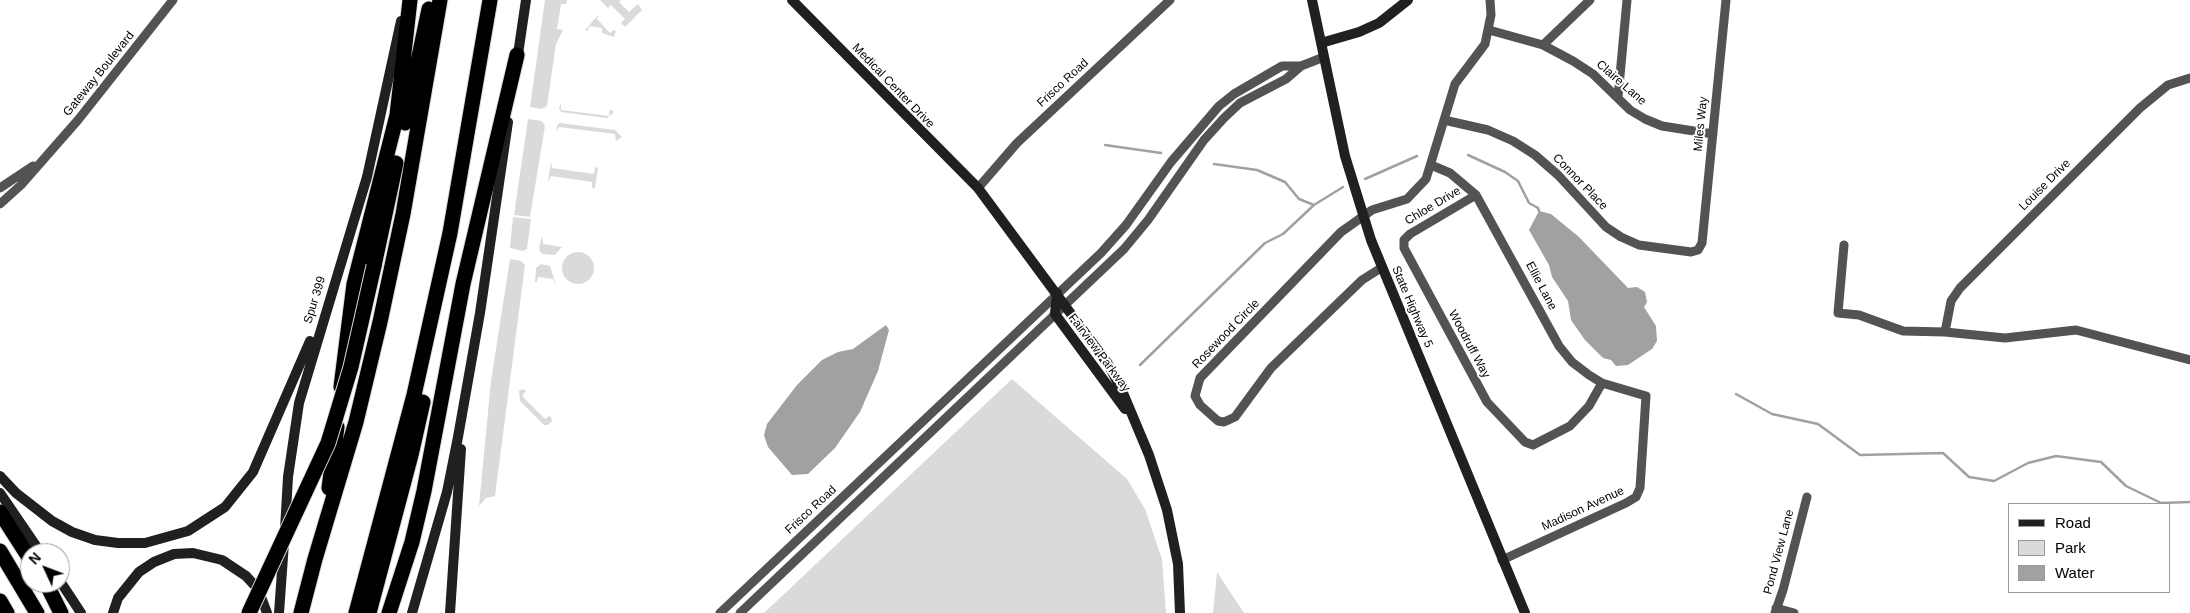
<!DOCTYPE html>
<style>
body{margin:0}
#map{position:relative;width:2190px;height:613px;overflow:hidden;background:#fff;font-family:Helvetica,sans-serif}
canvas{display:block}
.legend{position:absolute;left:2008px;top:503px;width:162px;height:90px;box-sizing:border-box;background:#fff;border:1px solid #999;margin:0;padding:6px 9px;list-style:none;font-size:15px;color:#000}
.legend li{display:flex;align-items:center;gap:10px;height:25px}
.legend b{width:25px;border:1px solid #999}
.north{position:absolute;left:20px;top:543px;width:50px;height:50px;box-sizing:border-box;background:#fff;border:1px solid #999;border-radius:50%;rotate:313deg;font-size:14px;font-weight:700;line-height:20px;text-align:center;color:#000}
.north::after{content:'';display:block;margin:auto;width:18px;height:22px;background:#000;clip-path:polygon(50% 0,100% 100%,50% 72%,0 100%)}
</style>
<div id="map">
<canvas width="2190" height="613"></canvas>
<ul class="legend">
<li><b style="height:6px;background:#202020"></b>Road</li>
<li><b style="height:14px;background:#dadada"></b>Park</li>
<li><b style="height:14px;background:#a1a1a1"></b>Water</li>
</ul>
<div class="north">N</div>
</div>
<script>
const c = document.querySelector('canvas').getContext('2d');
c.lineJoin = 'round';
function paint(path, color) { c.fillStyle = color; c.fill(path, 'evenodd'); }
const shape = rows => new Path2D(rows.map(r => 'M' + r).join(''));
function stroke(path, color, width, dash) { c.strokeStyle = color; c.lineWidth = width; c.lineCap = dash ? 'butt' : 'round'; c.setLineDash(dash || []); c.stroke(path); }
function label(font, color, halo, rows, align = 'center') {
  c.font = font + ' Helvetica,sans-serif'; c.lineWidth = 4; c.setLineDash([]); c.textBaseline = 'middle'; c.strokeStyle = halo; c.fillStyle = color; for (const [text, x, y, turn = 0] of rows) {
    c.save(); c.translate(x, y); c.rotate((+turn || 0) * Math.PI / 180); c.textAlign = isNaN(turn) ? turn : align; if (halo) c.strokeText(text, 0, 0); c.fillText(text, 0, 0); c.restore();
  }
}
paint(shape([
 [545,0,567,0,566,4,561,4,557,29,563,30,556,44,547,106,541,109,530,107],
 [600,0,621,0,619,2,629,12,638,4,642,10,625,27,621,23,625,19,611,5,608,8],
 [599,14,597,19,610,33,614,30,616,31,614,37,602,33,602,28,589,26,588,31,585,30],
 [561,103,561,110,609,116,610,109,614,112,607,118,561,112,559,108],
 [528,119,542,121,545,126,530,217,514,215],
 [560,123,615,130,622,137,616,141,615,134,559,127,556,132,557,125],
 [551,162,552,168,594,174,595,168,598,167,595,188,592,188,592,182,551,176,548,182],
 [513,217,531,219,527,249,523,251,510,248],
 [542,236,543,244,562,247,555,255,543,254,540,252,539,248],
 '562 268a16 16 0 1 1 32 0a16 16 0 1 1-32 0Z',
 [510,259,521,261,525,265,495,496,486,498,479,506,491,381],
 [541,264,550,266,556,285,553,279,538,277,537,282,535,282,536,268],
 [1012,379,1127,479,1145,509,1162,559,1166,613,764,613],
 [523,389,526,391,522,396,545,419,549,416,551,417,552,421,548,425,544,425,520,401,519,391],
 [1217,572,1244,613,1213,613]
]), '#dadada');
paint(shape([
 [1539,211,1551,214,1579,237,1628,288,1637,287,1645,292,1647,302,1644,307,1656,326,1657,341,1652,349,1628,365,1616,366,1611,360,1603,358,1585,340,1571,320,1568,301,1552,277,1549,265,1529,230],
 [886,325,889,330,878,371,860,412,835,448,808,474,792,475,768,447,764,435,767,424,797,385,822,360,838,352,853,349]
]), '#a1a1a1');
stroke(shape([
 [1105,145,1161,153],
 [1468,155,1505,172,1518,181,1529,203,1538,208,1539,211],
 [1214,164,1257,170,1285,182,1299,199,1314,205,1343,187],
 [1365,179,1417,156],
 [1140,365,1265,243,1283,234,1314,205],
 [1736,394,1772,414,1818,424,1860,455,1943,453,1969,477,1994,481,2028,463,2056,456,2101,462,2126,486,2161,503,2190,502]
]), '#a1a1a1', 2.5);
const highway = shape([
 [405,123,429,9],
 [374,266,396,163],
 [341,387,354,284,397,115,410,0],
 [329,488,337,427],
 [0,512,30,559],
 [0,551,37,613],
 [46,583,61,613],
 [0,601,7,613],
 [301,613,315,559,356,422,380,322,403,214,440,0],
 [356,613,414,395,450,233,490,0],
 [369,613,411,455,423,402],
 [389,613,412,542,424,491,463,284,517,55]
]);
stroke(highway, '#dbdbdb', 17);
stroke(shape([
 [1489,30,1543,45,1573,61,1593,74,1630,110,1645,119,1662,126,1713,134],
 [1543,45,1590,0],
 [1618,97,1627,0],
 [1444,120,1488,130,1513,141,1535,155,1558,175,1606,227,1621,237,1639,245,1691,252,1698,250,1702,243,1726,0],
 [1431,165,1450,173,1476,195,1559,346,1572,362,1589,375,1602,383,1646,396,1640,488,1636,497,1626,503,1502,560],
 [0,188,33,166],
 [978,188,1017,143,1170,0],
 [1476,195,1410,234,1404,240,1404,248,1487,402,1525,442,1533,445,1570,426,1589,406,1602,383],
 [0,204,21,185,78,120,173,0],
 [1844,245,1838,313,1859,315,1903,331,1945,332,2005,338,2076,330,2190,360],
 [1381,268,1362,280,1271,368,1235,417,1224,422,1218,421,1200,405,1195,396,1200,378,1341,232,1372,210,1407,199,1426,179,1455,84,1485,44,1491,15,1490,0],
 [1945,332,1951,301,1960,288,2140,108,2168,85,2190,78],
 [1776,608,1794,613],
 [720,613,1101,253,1126,225,1171,162,1219,106,1234,94,1282,66,1301,66],
 [740,613,1124,249,1148,220,1204,140,1224,118,1240,103,1286,79,1301,66,1324,57],
 [1775,613,1783,590,1807,497]
]), '#535353', 9);
stroke(shape([
 [792,0,978,188,1108,364,1123,393,1149,455,1167,510,1178,564,1180,613],
 [1312,0,1345,156,1371,240,1525,613],
 [1321,43,1359,32,1379,23,1408,0],
 [517,61,526,0],
 [1057,293,1055,314,1125,409],
 [0,476,16,493,52,521,72,532,95,540,118,543,145,543,188,531,225,507,253,472,310,341],
 [0,493,41,553],
 [285,529,288,477,299,403,367,177,401,21],
 [60,581,81,613],
 [113,613,118,598,139,572,154,562,174,554,193,553,222,560,246,576,258,589,267,613],
 [279,613,284,543],
 [412,613,447,492,458,437,480,313,508,122],
 [450,613,461,449]
]), '#202020', 10);
stroke(highway, '#000', 15);
const highwayBridge = shape([
 [249,613,328,443,351,367,374,266]
]);
stroke(highwayBridge, '#dbdbdb', 17, []);
stroke(highwayBridge, '#000', 15);
label('12px', '#000', '#fff', [
 ["Gateway Boulevard",99,74,-51],
 ["Frisco Road",1063,83,-43],
 ["Claire Lane",1621,83,41],
 ["Medical Center Drive",893,86,46],
 ["Miles Way",1701,124,-84],
 ["Connor Place",1580,182,46],
 ["Louise Drive",2045,185,-45],
 ["Chloe Drive",1433,206,-31],
 ["Ellie Lane",1541,286,62],
 ["Spur 399",315,300,-73],
 ["State Highway 5",1412,307,67],
 ["Rosewood Circle",1226,334,-46],
 ["Woodruff Way",1469,344,62],
 ["Fairview Parkway",1099,353,53],
 ["Madison Avenue",1583,509,-25],
 ["Frisco Road",811,510,-43],
 ["Pond View Lane",1779,552,-75]
]);
</script>
